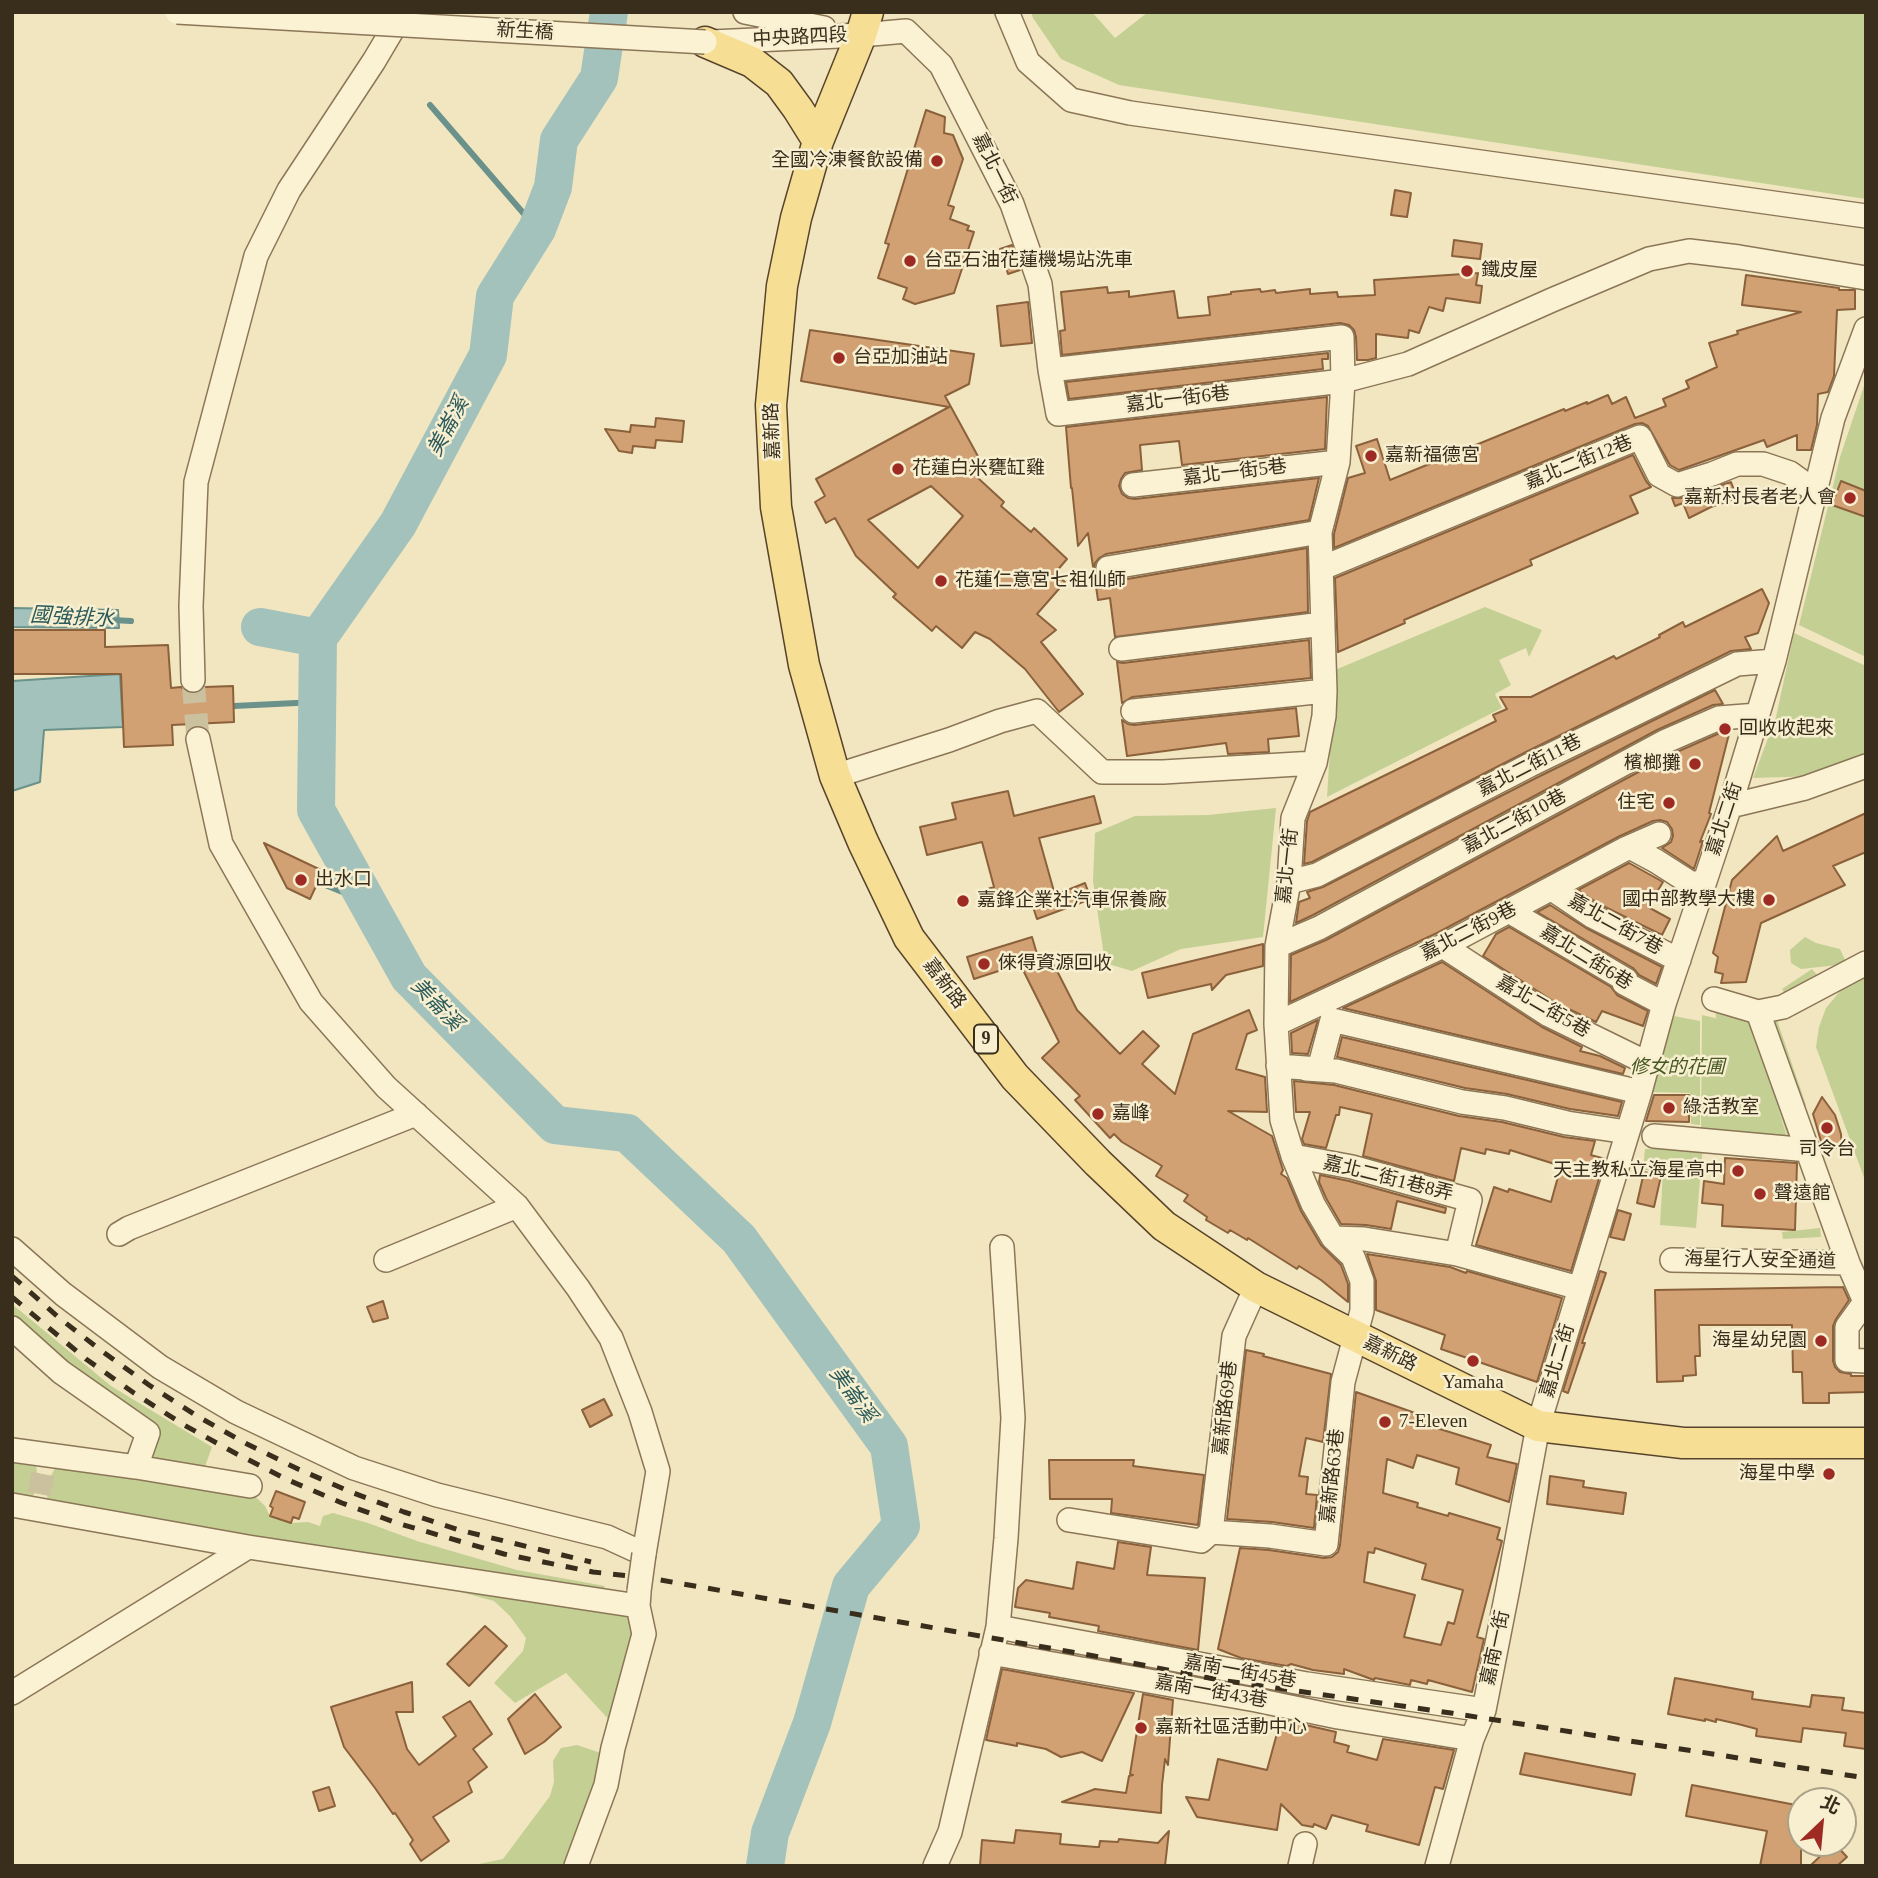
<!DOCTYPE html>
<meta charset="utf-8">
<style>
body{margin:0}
#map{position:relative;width:1878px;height:1878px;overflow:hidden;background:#f1e6c0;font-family:"Times New Roman","Noto Sans TC",serif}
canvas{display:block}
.frame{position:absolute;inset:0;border:14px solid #392d1c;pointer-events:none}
.north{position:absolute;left:1787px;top:1787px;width:70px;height:70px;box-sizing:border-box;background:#f7efd0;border:2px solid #aba188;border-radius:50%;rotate:26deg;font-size:19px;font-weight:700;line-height:28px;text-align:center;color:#392d1c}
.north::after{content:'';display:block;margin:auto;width:24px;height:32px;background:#9d2b23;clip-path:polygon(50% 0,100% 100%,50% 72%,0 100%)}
</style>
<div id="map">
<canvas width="1878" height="1878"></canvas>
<div class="frame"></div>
<div class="north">北</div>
</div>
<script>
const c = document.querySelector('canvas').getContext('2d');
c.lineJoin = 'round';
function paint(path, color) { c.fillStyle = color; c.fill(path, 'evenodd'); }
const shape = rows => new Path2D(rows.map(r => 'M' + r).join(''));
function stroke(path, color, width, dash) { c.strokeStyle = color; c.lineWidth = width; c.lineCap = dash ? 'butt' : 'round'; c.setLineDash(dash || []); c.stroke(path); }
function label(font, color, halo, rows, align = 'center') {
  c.font = font + ' "Times New Roman","Noto Sans TC",serif'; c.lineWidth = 5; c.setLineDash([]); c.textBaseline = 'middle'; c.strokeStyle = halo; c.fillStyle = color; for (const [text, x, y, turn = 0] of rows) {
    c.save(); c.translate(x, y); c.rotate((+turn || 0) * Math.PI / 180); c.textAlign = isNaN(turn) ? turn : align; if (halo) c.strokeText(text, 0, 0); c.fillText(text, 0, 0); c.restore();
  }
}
paint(shape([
 [1031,12,1092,12,1115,38,1148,12,1866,12,1866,199,1119,85,1061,59,1033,18],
 [1866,380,1866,657,1799,625,1840,457],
 [1485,607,1542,630,1529,657,1526,648,1499,660,1511,685,1495,694,1502,708,1327,797,1335,670],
 [1794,633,1866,666,1866,757,1819,776,1753,778,1776,717],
 [1276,808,1263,937,1181,949,1132,971,1105,963,1093,881,1095,833,1135,816,1208,815],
 [1805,937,1816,943,1840,949,1847,964,1801,969,1791,963,1790,950],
 [1812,969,1817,975,1786,996,1782,989],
 [1866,974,1866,1183,1816,1047,1819,1027,1826,1008,1842,989],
 [1715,1008,1756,1025,1793,1142,1789,1141,1775,1097,1788,1141,1701,1132,1702,1015,1719,1019,1716,1018],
 [1663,1014,1700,1021,1700,1125,1691,1124,1690,1093,1650,1092],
 [1777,1020,1806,1105,1799,1108,1772,1021],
 [1655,1142,1703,1145,1696,1228,1660,1225,1663,1171,1643,1170,1645,1149,1654,1149],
 [1820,1228,1821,1237,1783,1239,1782,1232],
 [12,1304,111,1386,212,1447,203,1472,151,1465,151,1442,93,1386,12,1320],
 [12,1456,35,1459,37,1473,51,1476,57,1464,254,1495,265,1506,270,1516,291,1523,308,1522,320,1526,323,1516,333,1513,368,1523,417,1541,517,1570,605,1586,601,1593,48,1503,47,1495,35,1493,27,1502,12,1500],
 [405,1577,616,1609,631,1618,636,1630,612,1723,566,1673,515,1703,494,1683,523,1651,526,1638,510,1616,494,1601],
 [577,1745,601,1753,587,1808,563,1866,469,1866,503,1859,550,1796,554,1782,553,1761,561,1748]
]), '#c4cf94');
const water = shape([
 [12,608,118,610,119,628,12,627,12,608],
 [120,674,123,727,44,730,40,782,12,791,12,681,120,674]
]);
paint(water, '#a3c2bc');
stroke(water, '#6a918a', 2);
stroke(shape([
 [430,105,537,229],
 [112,620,131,621],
 [234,706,317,702],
 [318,882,367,902]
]), '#6a918a', 6);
stroke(shape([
 [609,12,599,78,559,140,553,187,537,229,495,296,488,355,398,524,318,638,316,810,409,977,555,1125,627,1133,739,1239,889,1446,901,1526,851,1586,812,1723,770,1833,765,1866],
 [260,627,318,638]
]), '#a3c2bc', 38);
const building = shape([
 [926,110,945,117,944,133,953,135,963,159,948,205,954,207,950,219,969,226,967,230,974,232,954,293,915,304,903,299,907,288,878,278,889,244,885,243,926,110],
 [1395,190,1411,193,1407,217,1391,215,1395,190],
 [1454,240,1482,244,1480,259,1452,256,1454,240],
 [1012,245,1020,270,1008,274,1000,249,1012,245],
 [1478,273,1476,285,1482,286,1480,303,1446,298,1443,311,1429,307,1419,333,1409,330,1408,338,1376,334,1376,358,1368,360,1357,360,1356,337,1354,330,1349,325,1340,323,1062,355,1060,331,1065,330,1061,292,1107,287,1108,293,1129,291,1129,297,1174,291,1178,318,1210,315,1208,297,1231,294,1231,292,1260,289,1261,292,1275,290,1276,293,1310,289,1310,294,1337,292,1338,297,1375,295,1374,280,1478,273],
 [1746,275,1839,288,1839,290,1855,290,1855,309,1837,310,1834,376,1828,392,1818,394,1817,425,1811,450,1797,450,1797,435,1767,447,1764,440,1679,470,1670,465,1648,426,1642,423,1635,424,1334,548,1334,534,1348,478,1365,473,1356,446,1377,439,1390,480,1564,409,1565,411,1587,402,1587,404,1608,395,1612,404,1626,397,1635,418,1666,406,1663,399,1689,388,1686,381,1717,367,1709,343,1738,334,1737,331,1801,312,1742,305,1746,275],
 [1028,302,1032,343,1001,346,997,306,1028,302],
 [810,330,974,354,969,384,945,396,980,460,966,467,1004,502,1001,506,1031,532,1034,528,1067,559,1055,573,1065,582,1037,614,1056,630,1041,642,1083,694,1059,712,1025,669,990,639,975,632,962,648,936,626,932,631,893,597,896,594,856,556,835,518,826,523,815,502,825,496,816,479,949,407,801,381,810,330],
 [931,486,963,516,918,568,868,520,931,486],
 [1328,353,1328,359,1322,359,1323,369,1069,399,1066,382,1328,353],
 [1327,397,1325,449,1182,465,1179,441,1140,445,1142,470,1125,473,1121,479,1119,486,1122,494,1128,498,1135,499,1319,478,1309,520,1106,554,1099,558,1095,563,1094,570,1098,577,1104,581,1110,582,1307,548,1308,612,1115,637,1110,598,1098,600,1088,533,1078,546,1072,488,1071,488,1066,427,1327,397],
 [656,418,684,421,682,442,656,440,655,448,633,446,632,453,619,451,605,429,630,432,631,425,655,427,656,418],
 [1633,455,1646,481,1651,487,1630,496,1638,513,1530,560,1532,565,1404,620,1405,623,1338,652,1335,578,1633,455],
 [1841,481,1866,491,1866,517,1832,505,1841,481],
 [1731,482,1737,498,1711,507,1689,518,1683,503,1675,506,1672,498,1681,498,1731,482],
 [1762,589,1769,603,1758,633,1745,637,1751,649,1731,651,1524,753,1312,862,1304,864,1307,821,1310,812,1496,721,1493,715,1507,709,1500,697,1531,697,1614,656,1616,659,1660,637,1659,635,1683,622,1685,627,1762,589],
 [12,630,105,630,105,647,168,645,171,688,181,687,187,693,194,694,201,691,205,687,233,686,234,722,172,725,173,745,124,747,121,674,12,674,12,630],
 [1309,640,1311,678,1132,697,1122,703,1117,662,1123,663,1309,640],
 [1715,690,1723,704,1713,705,1657,730,1313,915,1296,923,1299,902,1310,898,1307,892,1323,887,1536,778,1715,690],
 [1296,708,1299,736,1268,739,1269,752,1228,754,1226,743,1127,756,1122,720,1128,724,1134,725,1296,708],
 [1731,731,1730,734,1729,734,1709,813,1711,814,1700,842,1703,841,1694,869,1662,848,1671,842,1673,836,1672,829,1667,822,1660,820,1653,821,1620,836,1437,933,1290,1002,1291,955,1326,940,1670,755,1722,732,1731,731],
 [1008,791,1014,816,1094,796,1101,823,1039,838,1055,895,1085,883,1091,899,1037,919,1029,895,986,906,981,891,994,887,982,842,927,855,920,827,956,819,952,803,1008,791],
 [1866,813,1866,852,1833,866,1845,885,1761,923,1746,982,1721,983,1723,974,1715,972,1718,957,1713,953,1732,880,1777,836,1783,851,1866,813],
 [264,843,323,871,310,899,287,888,264,843],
 [1629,863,1663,882,1648,907,1670,919,1662,935,1599,904,1578,890,1629,863],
 [1550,905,1586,928,1662,967,1656,984,1639,975,1633,968,1537,912,1550,905],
 [1509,927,1611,987,1617,995,1648,1011,1643,1026,1602,1011,1596,1022,1556,1003,1483,956,1496,934,1509,927],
 [1032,937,1042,971,1054,965,1077,1010,1120,1054,1143,1031,1159,1046,1142,1064,1175,1094,1193,1034,1249,1010,1257,1030,1247,1034,1236,1069,1265,1077,1267,1112,1228,1111,1272,1136,1283,1170,1281,1174,1287,1178,1301,1211,1321,1245,1341,1265,1348,1284,1348,1302,1321,1280,1299,1266,1297,1269,1248,1238,1247,1240,1230,1230,1228,1233,1206,1220,1207,1217,1184,1201,1188,1195,1156,1176,1162,1166,1122,1142,1114,1134,1110,1138,1075,1100,1080,1096,1042,1058,1059,1042,1020,964,974,979,967,957,1032,937],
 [1263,944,1263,966,1226,975,1212,990,1211,984,1148,998,1142,973,1263,944],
 [1442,962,1542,1027,1582,1047,1580,1051,1600,1056,1625,1068,1623,1074,1343,1008,1442,962],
 [1318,1020,1308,1054,1292,1053,1291,1033,1318,1020],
 [1342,1037,1622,1102,1618,1116,1570,1109,1507,1094,1465,1088,1337,1057,1342,1037],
 [1294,1081,1334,1085,1459,1116,1502,1122,1564,1137,1595,1141,1591,1155,1605,1159,1571,1271,1476,1245,1494,1187,1508,1192,1509,1189,1551,1202,1561,1166,1510,1150,1509,1154,1486,1149,1485,1154,1461,1148,1454,1181,1363,1156,1372,1114,1340,1107,1339,1115,1336,1115,1326,1148,1304,1144,1302,1139,1310,1112,1296,1112,1294,1081],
 [1654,1095,1689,1095,1689,1122,1646,1121,1654,1095],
 [1822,1097,1835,1115,1841,1134,1842,1148,1823,1148,1813,1114,1822,1097],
 [1725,1158,1797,1163,1795,1230,1722,1226,1723,1205,1702,1203,1704,1181,1724,1184,1725,1158],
 [1644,1172,1661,1176,1654,1207,1637,1203,1644,1172],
 [1320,1175,1349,1181,1446,1208,1445,1213,1397,1201,1391,1229,1366,1225,1341,1224,1326,1198,1319,1182,1320,1175],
 [1618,1210,1631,1214,1624,1240,1610,1237,1618,1210],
 [1367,1254,1450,1267,1466,1273,1467,1271,1562,1298,1537,1382,1441,1349,1445,1335,1376,1310,1376,1281,1367,1254],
 [1600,1271,1606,1273,1582,1343,1585,1343,1568,1393,1563,1391,1600,1271],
 [1843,1287,1849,1300,1836,1319,1833,1326,1833,1361,1835,1367,1840,1372,1851,1374,1851,1376,1866,1376,1866,1392,1829,1393,1829,1403,1803,1403,1802,1372,1793,1372,1792,1325,1699,1325,1700,1356,1695,1356,1696,1375,1683,1376,1683,1381,1657,1382,1655,1290,1843,1287],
 [383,1301,388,1318,373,1322,367,1307,383,1301],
 [1246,1350,1264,1354,1263,1356,1331,1374,1323,1442,1306,1438,1299,1476,1308,1477,1306,1494,1317,1495,1314,1528,1272,1522,1227,1519,1246,1350],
 [1356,1392,1429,1418,1427,1425,1491,1445,1487,1457,1517,1464,1509,1502,1456,1484,1459,1468,1417,1455,1413,1468,1387,1459,1383,1493,1418,1503,1417,1507,1448,1516,1449,1513,1500,1528,1497,1539,1502,1541,1477,1637,1484,1639,1472,1692,1428,1680,1427,1684,1411,1680,1410,1685,1375,1678,1374,1680,1344,1669,1344,1674,1313,1670,1291,1664,1287,1666,1241,1658,1218,1649,1240,1548,1269,1550,1324,1558,1332,1557,1338,1552,1340,1545,1356,1392],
 [1375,1548,1426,1564,1422,1579,1463,1590,1454,1624,1448,1622,1441,1645,1404,1637,1415,1595,1364,1582,1368,1552,1374,1553,1375,1548],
 [604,1399,612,1415,590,1427,582,1410,604,1399],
 [1049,1460,1134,1460,1133,1466,1204,1475,1198,1525,1111,1513,1112,1499,1050,1499,1049,1460],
 [1550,1476,1584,1481,1583,1487,1626,1493,1623,1514,1547,1504,1550,1476],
 [276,1491,305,1502,299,1519,293,1517,291,1523,270,1516,273,1508,270,1506,276,1491],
 [1118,1542,1151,1547,1147,1575,1205,1578,1198,1650,1098,1631,1099,1626,1049,1617,1050,1613,1015,1607,1018,1588,1026,1580,1073,1589,1077,1562,1114,1569,1118,1542],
 [485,1626,507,1646,469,1686,447,1664,485,1626],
 [1002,1669,1134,1693,1102,1761,1082,1752,1061,1757,1046,1749,1017,1743,1017,1746,986,1740,1002,1669],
 [1675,1678,1753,1692,1752,1699,1810,1707,1812,1695,1844,1698,1842,1710,1866,1713,1866,1749,1844,1746,1846,1733,1803,1728,1801,1742,1756,1736,1757,1729,1738,1724,1716,1719,1716,1722,1705,1719,1705,1721,1668,1714,1675,1678],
 [412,1682,413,1712,396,1712,407,1749,419,1765,456,1736,443,1717,470,1701,492,1734,473,1749,487,1767,468,1782,472,1792,433,1817,449,1841,421,1861,410,1844,413,1840,395,1813,393,1814,375,1788,344,1747,331,1707,412,1682],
 [535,1694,561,1727,544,1742,525,1754,508,1719,535,1694],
 [1143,1694,1173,1700,1168,1765,1165,1759,1162,1785,1161,1813,1062,1802,1095,1789,1126,1793,1129,1776,1133,1775,1130,1774,1143,1694],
 [1284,1720,1336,1732,1334,1742,1349,1746,1347,1752,1377,1760,1383,1739,1454,1750,1443,1789,1435,1787,1419,1845,1366,1831,1368,1825,1332,1815,1326,1829,1314,1824,1313,1827,1302,1825,1281,1804,1277,1830,1197,1817,1186,1797,1209,1800,1218,1759,1267,1770,1279,1726,1284,1720],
 [1525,1753,1635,1774,1631,1795,1520,1774,1525,1753],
 [1692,1785,1801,1806,1801,1866,1760,1866,1767,1831,1686,1816,1692,1785],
 [329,1787,335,1806,319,1811,313,1792,329,1787],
 [1016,1830,1061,1834,1060,1844,1096,1847,1099,1847,1100,1841,1118,1842,1119,1839,1158,1843,1169,1831,1165,1866,980,1866,982,1840,1014,1843,1016,1830],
 [1834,1843,1847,1857,1837,1866,1810,1866,1834,1843]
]);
paint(building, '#d1a174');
stroke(building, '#8b613b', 2);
stroke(shape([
 [193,680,198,739],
 [39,1494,43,1474]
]), '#ccc19f', 23, [23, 11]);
const minor = shape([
 [745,12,824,28],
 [1007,12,1028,62,1071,100,1130,113,1866,216],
 [712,42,861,35,906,31,941,65,1012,204,1040,284,1050,370,1058,414,1343,381,1408,364,1552,300,1649,259,1689,251,1739,257,1866,278],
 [1050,370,1342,337,1343,381,1338,462,1320,532,1325,691,1324,716,1315,763,1293,818,1289,882,1277,946,1276,1024,1282,1120,1293,1156,1313,1204,1333,1238,1353,1257,1362,1281,1362,1311,1343,1382,1326,1544,1270,1536,1211,1532],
 [1133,485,1338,462],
 [1108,568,1320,532],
 [1322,568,1640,437,1659,475,1677,485,1712,474,1737,464,1763,464,1790,473,1815,491],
 [1121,649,1323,624],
 [193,680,191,606,196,482,256,256,289,190,374,61,403,12],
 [1133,711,1325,691],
 [835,776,949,740,1000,721,1037,711,1102,772,1163,772,1315,763],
 [1730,806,1805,788,1866,766],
 [1630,847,1656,861,1692,884,1705,881],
 [1289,882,1317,875,1530,765,1737,664,1774,661],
 [1552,889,1592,916,1679,960],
 [1509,911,1626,980,1624,983,1664,1004],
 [1277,946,1319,928,1664,742,1719,718,1758,715],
 [1443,946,1549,1015,1647,1063],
 [1866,963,1783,1007,1758,1012,1848,1263,1866,1304],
 [1714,999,1758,1012],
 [1276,1024,1443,946,1627,848,1659,834],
 [1278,1066,1319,1069,1332,1020,1640,1092],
 [1306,1069,1336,1071,1462,1102,1505,1108,1567,1123,1627,1132],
 [1654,1136,1809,1150],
 [1293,1156,1352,1167,1470,1200,1457,1254],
 [119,1234,129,1228,416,1114],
 [1333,1238,1364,1239,1457,1254,1579,1288],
 [12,1249,63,1294,160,1367,236,1412,354,1468,437,1495,607,1537,644,1554,658,1471,640,1412,611,1338,578,1288,517,1206,386,1087,311,1002,221,844,198,739],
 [386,1260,517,1206],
 [1672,1260,1848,1263],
 [1865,1302,1847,1327,1847,1360,1866,1361],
 [12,1328,61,1372,148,1433,136,1467,250,1486],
 [12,1450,136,1467],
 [12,1505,248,1547],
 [1069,1520,1201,1541,1211,1532],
 [1211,1532,1234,1336,1256,1287],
 [998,1627,1307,1684,1484,1710],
 [991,1653,1256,1700,1338,1717,1472,1739],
 [12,1693,248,1547,638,1606],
 [576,1866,606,1785,613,1748,644,1634,638,1606,639,1593],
 [935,1866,950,1832,998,1627,1006,1538,1013,1418,1002,1247],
 [1300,1866,1305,1844],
 [1437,1866,1472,1739,1484,1710,1508,1588,1538,1426,1640,1092,1664,1004,1730,806,1774,661,1833,418,1866,329]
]);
const major = shape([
 [868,12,861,35,818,141,796,218,782,286,771,405,776,507,804,665,835,776,863,842,909,938,1015,1077,1098,1163,1164,1226,1256,1287,1538,1426,1683,1443,1866,1443],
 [705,42,752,62,779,83,798,109,818,141]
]);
stroke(minor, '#8b7657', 26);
stroke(major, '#58442c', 33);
stroke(minor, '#fbf2d4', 23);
stroke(major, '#f6df95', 30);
stroke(shape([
 [12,1276,58,1317,103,1352,149,1385,197,1416,247,1444,298,1469,351,1492,404,1512,459,1530,591,1562],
 [12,1297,86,1359,134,1393,184,1425,235,1453,288,1480,342,1503,397,1523,504,1554,593,1572,649,1578,1106,1658,1220,1680,1451,1713,1866,1778]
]), '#392d1c', 5, [12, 12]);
const minorBridge = shape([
 [177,12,705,42],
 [639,1591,644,1554]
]);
stroke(minorBridge, '#8b7657', 26, []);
stroke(minorBridge, '#fbf2d4', 23);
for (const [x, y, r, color] of [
 [937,161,7,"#9d2b23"],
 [910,261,7,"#9d2b23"],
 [1467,271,7,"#9d2b23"],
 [839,358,7,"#9d2b23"],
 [1371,456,7,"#9d2b23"],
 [898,469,7,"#9d2b23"],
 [1850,498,7,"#9d2b23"],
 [941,581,7,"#9d2b23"],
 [1725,729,7,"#9d2b23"],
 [1695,764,7,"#9d2b23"],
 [1669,803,7,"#9d2b23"],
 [301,880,7,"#9d2b23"],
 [1769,900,7,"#9d2b23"],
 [963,901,7,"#9d2b23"],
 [984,964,7,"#9d2b23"],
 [1669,1108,7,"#9d2b23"],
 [1098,1114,7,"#9d2b23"],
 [1827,1128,7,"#9d2b23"],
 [1738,1171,7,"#9d2b23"],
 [1760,1194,7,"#9d2b23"],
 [1821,1341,7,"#9d2b23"],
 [1473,1361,7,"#9d2b23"],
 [1385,1422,7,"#9d2b23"],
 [1829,1474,7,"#9d2b23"],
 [1141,1728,7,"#9d2b23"]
]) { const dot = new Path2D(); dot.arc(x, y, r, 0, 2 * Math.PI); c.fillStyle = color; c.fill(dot); stroke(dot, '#f7efd0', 2.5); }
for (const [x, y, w] of [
 [986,1039,24]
]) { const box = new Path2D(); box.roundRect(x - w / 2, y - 14.5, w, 29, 5); c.fillStyle = '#f7efd0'; c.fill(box); stroke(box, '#392d1c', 2); }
label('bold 18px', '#392d1c', null, [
 ["9",986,1039]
]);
label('19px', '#392d1c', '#f7efd0', [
 ["新生橋",525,32,3],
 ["中央路四段",800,38,-3],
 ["嘉北一街",994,169,64],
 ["嘉北一街6巷",1178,400,-7],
 ["嘉新路",773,431,-92],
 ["嘉北二街12巷",1579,463,-22],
 ["嘉北一街5巷",1235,473,-7],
 ["嘉北二街11巷",1530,766,-27],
 ["嘉北二街",1725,819,-72],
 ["嘉北二街10巷",1515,822,-28],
 ["嘉北一街",1288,866,-84],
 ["嘉北二街7巷",1615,925,29],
 ["嘉北二街9巷",1469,932,-27],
 ["嘉北二街6巷",1586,958,32],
 ["嘉新路",944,984,53],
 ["嘉北二街5巷",1543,1007,30],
 ["嘉北二街1巷8弄",1388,1179,14],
 ["海星行人安全通道",1760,1261,1],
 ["嘉新路",1390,1354,26],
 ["嘉北二街",1558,1361,-73],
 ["嘉新路69巷",1226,1408,-84],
 ["嘉新路63巷",1333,1476,-84],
 ["嘉南一街",1496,1648,-78],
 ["嘉南一街45巷",1240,1672,10],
 ["嘉南一街43巷",1211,1692,10]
]);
label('19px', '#392d1c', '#f7efd0', [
 ["全國冷凍餐飲設備",923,161,"right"],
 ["台亞石油花蓮機場站洗車",924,261],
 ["鐵皮屋",1481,271],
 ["台亞加油站",853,358],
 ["嘉新福德宮",1385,456],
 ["花蓮白米甕缸雞",912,469],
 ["嘉新村長者老人會",1836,498,"right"],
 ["花蓮仁意宮七祖仙師",955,581],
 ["回收收起來",1739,729],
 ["檳榔攤",1681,764,"right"],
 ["住宅",1655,803,"right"],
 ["出水口",315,880],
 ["國中部教學大樓",1755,900,"right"],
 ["嘉鋒企業社汽車保養廠",977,901],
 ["倈得資源回收",998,964],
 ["綠活教室",1683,1108],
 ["嘉峰",1112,1114],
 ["司令台",1827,1150,"center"],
 ["天主教私立海星高中",1724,1171,"right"],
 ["聲遠館",1774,1194],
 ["海星幼兒園",1807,1341,"right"],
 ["Yamaha",1473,1383,"center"],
 ["7-Eleven",1399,1422],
 ["海星中學",1815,1474,"right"],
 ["嘉新社區活動中心",1155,1728]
], 'left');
label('italic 19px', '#465722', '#f7efd0', [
 ["修女的花圃",1677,1068]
]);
label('italic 21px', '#2b5a5a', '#f7efd0', [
 ["美崙溪",449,427,-62],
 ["國強排水",72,618,3],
 ["美崙溪",436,1005,46],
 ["美崙溪",852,1395,54]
]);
</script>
